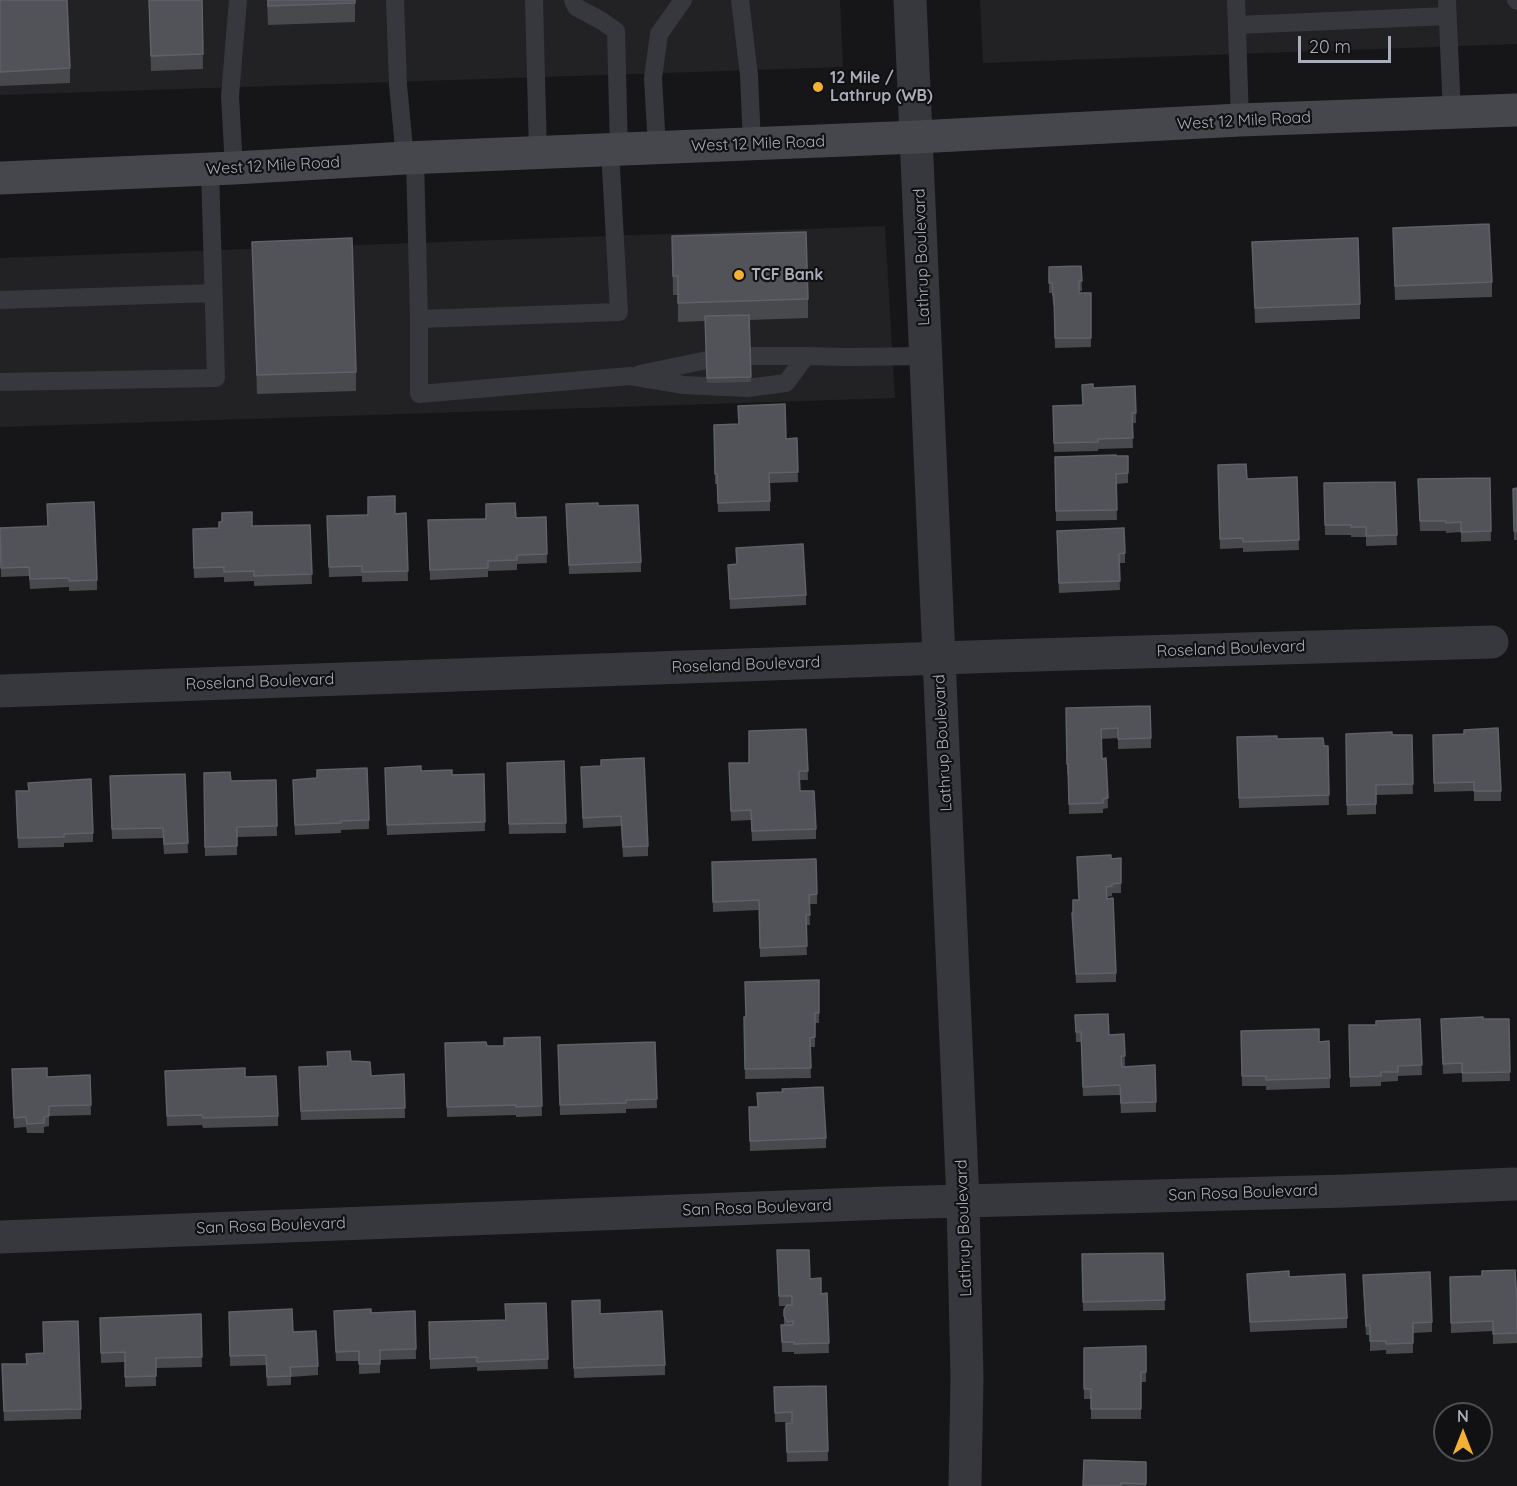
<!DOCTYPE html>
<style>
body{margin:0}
#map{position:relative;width:1517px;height:1486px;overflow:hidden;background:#161618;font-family:Quicksand,sans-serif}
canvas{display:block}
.north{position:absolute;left:1433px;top:1402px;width:60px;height:60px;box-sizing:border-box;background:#111113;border:2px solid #4d4f55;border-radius:50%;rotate:0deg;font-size:16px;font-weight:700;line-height:24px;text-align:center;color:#a8adb8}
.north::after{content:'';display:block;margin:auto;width:21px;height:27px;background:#f2b134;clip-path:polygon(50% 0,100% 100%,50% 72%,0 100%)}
.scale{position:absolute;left:1298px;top:36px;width:93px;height:27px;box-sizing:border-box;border:3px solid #a8adb8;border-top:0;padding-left:8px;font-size:18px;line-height:21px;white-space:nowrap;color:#a8adb8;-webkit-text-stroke:4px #111113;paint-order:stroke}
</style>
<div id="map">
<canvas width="1517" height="1486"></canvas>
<div class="north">N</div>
<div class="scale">20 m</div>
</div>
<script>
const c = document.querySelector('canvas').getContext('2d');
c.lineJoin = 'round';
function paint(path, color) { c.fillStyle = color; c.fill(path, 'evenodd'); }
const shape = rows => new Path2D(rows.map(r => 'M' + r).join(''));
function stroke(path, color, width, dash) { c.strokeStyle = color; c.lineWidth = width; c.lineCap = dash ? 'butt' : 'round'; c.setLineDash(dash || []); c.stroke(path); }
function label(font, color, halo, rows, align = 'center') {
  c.font = font + ' Quicksand,sans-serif'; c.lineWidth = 4.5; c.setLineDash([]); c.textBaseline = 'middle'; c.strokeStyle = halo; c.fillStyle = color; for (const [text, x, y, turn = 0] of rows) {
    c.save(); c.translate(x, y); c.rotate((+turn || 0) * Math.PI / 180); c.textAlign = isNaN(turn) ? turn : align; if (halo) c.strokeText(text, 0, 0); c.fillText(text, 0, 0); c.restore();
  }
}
paint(shape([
 [0,0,840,0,843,67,0,95],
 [980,0,1517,0,1517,44,983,63],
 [885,226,895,398,0,427,0,258]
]), '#222225');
stroke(shape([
 [395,0,398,85,405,158],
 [534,0,538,153],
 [573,0,576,7,602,21,616,31,619,150],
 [740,0,749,75,752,144],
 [1236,0,1240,120],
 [1447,0,1452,113],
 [1516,0,1517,1],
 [1237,25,1448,16],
 [657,148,653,78,659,34,683,0],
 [415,158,419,319,619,312,610,150],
 [234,168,230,96,238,0],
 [0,300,213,293],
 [419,319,419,394,630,376,684,385,747,388,786,383,806,356,846,357,927,356],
 [750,356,806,356],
 [640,374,707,360],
 [0,382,216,378,210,169]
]), '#37383d', 18);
stroke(shape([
 [910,0,963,1201,967,1377,965,1486],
 [0,691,999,656,1492,642],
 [0,1237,887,1203,1346,1191,1514,1184]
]), '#37383d', 33);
stroke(shape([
 [0,178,234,168,405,158,917,137,1240,120,1517,110]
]), '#45474d', 33);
paint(shape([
 [0,0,70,68,70,83,0,86],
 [149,0,202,0,203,69,151,71],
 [267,0,355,0,355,22,268,25],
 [1393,228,1492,282,1492,297,1395,300],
 [672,236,808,299,808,318,749,320,751,382,707,383,705,321,678,322,678,295,673,295],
 [252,242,356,372,356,391,257,394],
 [1252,242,1360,304,1360,319,1255,323],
 [1081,266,1082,291,1079,291,1079,293,1091,293,1091,347,1055,348,1054,305,1053,305,1052,293,1049,293,1049,267],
 [1135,386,1136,423,1132,423,1133,448,1098,449,1098,451,1054,452,1053,406,1082,405,1093,388],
 [714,425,786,439,797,438,798,482,770,483,770,511,718,512,717,484,715,484],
 [1116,456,1128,473,1128,483,1116,484,1117,520,1056,521,1055,457],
 [1218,475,1247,479,1297,477,1299,550,1243,552,1243,548,1220,549],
 [1490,478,1491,541,1461,542,1461,532,1446,533,1446,531,1420,531,1418,479],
 [1395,482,1397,545,1366,546,1366,537,1351,537,1351,535,1325,535,1324,483],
 [1517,488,1517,540,1514,540,1513,489],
 [47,504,97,580,97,590,69,591,69,587,30,589,29,576,1,577,0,545,47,526],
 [598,506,641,562,641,572,569,574,566,514],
 [406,513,408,581,362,582,362,576,329,577,327,516],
 [546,517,547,563,517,564,517,570,488,571,488,577,430,580,428,520],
 [310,525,312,584,254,586,254,581,224,582,224,577,194,578,193,538,252,526],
 [1057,541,1125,553,1125,563,1119,563,1120,590,1059,593],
 [736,548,806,595,806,605,730,609,728,565,737,564],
 [1066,708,1151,738,1151,748,1118,749,1118,738,1101,739,1102,759,1106,758,1108,808,1103,809,1103,813,1069,814,1068,774,1067,774],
 [806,729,808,780,800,780,800,791,816,829,816,839,752,841,751,820,731,821,729,773,749,763],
 [1346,734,1392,735,1412,735,1413,794,1376,795,1376,814,1347,815],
 [1433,735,1501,791,1501,801,1474,801,1474,791,1434,792],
 [1237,737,1328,746,1329,805,1239,808],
 [564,761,566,833,509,834,507,763],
 [601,766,648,846,648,856,623,857,621,826,583,828,581,777],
 [385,768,421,771,452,775,484,774,485,831,387,835],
 [204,773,231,781,276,780,277,836,237,837,237,855,205,856],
 [185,774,188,853,164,854,163,838,112,839,110,786],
 [293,789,369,820,369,829,341,830,341,833,295,835],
 [16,801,93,833,93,842,64,843,64,847,18,848],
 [1121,858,1121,893,1112,893,1112,896,1107,897,1116,973,1116,982,1076,983,1072,913,1073,913,1078,900,1111,859],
 [712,872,817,894,817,904,809,904,810,925,806,925,807,955,760,957,759,910,713,912],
 [819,980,819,1023,815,1023,815,1047,810,1047,811,1078,745,1079,744,1017,746,1017],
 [1075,1015,1109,1035,1124,1034,1125,1066,1122,1066,1122,1067,1156,1102,1156,1112,1121,1113,1120,1095,1083,1096,1081,1042,1076,1042],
 [1420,1019,1422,1075,1398,1076,1398,1081,1381,1082,1381,1086,1350,1087,1349,1025,1376,1025],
 [1441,1019,1509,1019,1510,1081,1462,1082,1462,1073,1443,1074],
 [1241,1031,1319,1042,1329,1041,1330,1088,1266,1090,1266,1086,1242,1086],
 [540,1037,542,1116,516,1117,516,1115,447,1117,445,1043,487,1046,504,1046],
 [655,1042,657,1108,626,1109,626,1113,560,1115,558,1045],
 [327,1052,351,1061,371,1076,404,1074,405,1118,301,1120,299,1077,327,1066],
 [165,1071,245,1077,278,1116,278,1126,203,1128,202,1125,167,1126],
 [90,1075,91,1115,49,1116,49,1126,44,1127,44,1133,27,1133,26,1127,14,1128,12,1079],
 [757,1093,826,1138,826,1148,750,1151,749,1117,758,1107],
 [777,1250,810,1279,821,1294,827,1293,829,1353,794,1354,794,1352,782,1352,781,1325,784,1325,784,1310,786,1306,779,1306],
 [1163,1253,1165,1310,1083,1311,1082,1254],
 [1247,1274,1289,1277,1347,1318,1347,1328,1250,1332],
 [1450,1277,1517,1301,1517,1343,1493,1344,1493,1331,1451,1333],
 [1363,1284,1432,1322,1432,1332,1413,1333,1413,1353,1386,1354,1386,1350,1370,1351,1370,1335,1366,1335],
 [546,1303,548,1369,477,1371,477,1367,430,1369,429,1322,505,1320],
 [415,1311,416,1359,380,1360,380,1373,359,1374,359,1361,336,1361,334,1321,371,1313],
 [572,1311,600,1314,665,1365,665,1375,574,1378],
 [229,1312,293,1332,318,1366,318,1375,291,1377,291,1385,267,1386,266,1365,230,1366],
 [201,1314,202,1367,156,1368,156,1386,125,1387,125,1362,101,1363,100,1318],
 [1146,1346,1146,1382,1141,1382,1141,1419,1091,1419,1091,1399,1084,1399,1084,1348],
 [2,1364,81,1409,81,1419,4,1421],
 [826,1386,828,1461,787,1462,786,1423,792,1423,792,1422,775,1422,774,1387],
 [1146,1462,1146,1486,1083,1486]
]), '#47494d');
const building = shape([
 [0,0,67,0,70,68,0,72,0,0],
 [149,0,202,0,203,54,151,56,149,0],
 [268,0,355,0,355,3,268,6,268,0],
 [1489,224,1492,282,1395,286,1393,228,1489,224],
 [806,232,808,299,678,303,678,276,673,276,672,236,806,232],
 [352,238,356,372,257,375,252,242,352,238],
 [1358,238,1360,304,1255,308,1252,242,1358,238],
 [1081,266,1082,281,1079,281,1079,293,1091,293,1091,338,1055,338,1054,295,1053,295,1052,283,1049,283,1049,267,1081,266],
 [749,315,751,377,707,378,705,316,749,315],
 [1093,384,1093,388,1135,386,1136,413,1132,413,1133,438,1098,439,1098,442,1054,443,1053,406,1083,405,1082,385,1093,384],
 [785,404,786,439,797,438,798,472,769,473,770,501,718,503,717,474,715,474,714,425,739,424,738,406,785,404],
 [1116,455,1116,456,1128,456,1128,473,1116,474,1117,510,1056,511,1055,457,1116,455],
 [1246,464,1247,479,1297,477,1299,540,1243,542,1243,538,1220,539,1218,465,1246,464],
 [1490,478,1491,531,1461,532,1461,522,1446,523,1446,521,1420,521,1418,479,1490,478],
 [1395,482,1397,535,1366,536,1366,527,1351,527,1351,525,1325,525,1324,483,1395,482],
 [1517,488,1517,531,1514,531,1513,489,1517,488],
 [395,496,395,514,406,513,408,571,362,572,362,566,329,567,327,516,368,515,368,497,395,496],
 [94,502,97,580,69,581,69,578,30,579,29,567,1,568,0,528,48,526,47,504,94,502],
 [515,503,516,518,546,517,547,554,517,555,517,560,488,561,488,568,430,570,428,520,486,519,486,504,515,503],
 [598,503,598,506,638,505,641,562,569,565,566,504,598,503],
 [252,512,252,526,310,525,312,574,254,576,254,571,224,572,224,567,194,568,193,529,219,528,219,522,222,522,222,513,252,512],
 [1124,528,1125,553,1119,554,1120,581,1059,583,1057,531,1124,528],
 [803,544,806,595,730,599,728,565,737,564,736,548,803,544],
 [1150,706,1151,738,1118,739,1118,728,1101,729,1102,759,1106,758,1108,798,1103,799,1103,803,1069,804,1068,764,1067,764,1066,708,1150,706],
 [1498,728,1501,791,1474,791,1474,782,1434,783,1433,735,1464,734,1464,730,1498,728],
 [806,729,808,771,799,771,800,791,814,791,816,829,752,831,751,810,731,811,729,763,749,763,749,731,806,729],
 [1392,732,1392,735,1412,735,1413,784,1376,785,1376,804,1347,805,1346,734,1392,732],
 [1277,736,1277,739,1323,738,1324,746,1328,746,1329,795,1239,798,1237,737,1277,736],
 [644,758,648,846,623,847,621,816,583,818,581,767,601,766,601,760,644,758],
 [564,761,566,823,509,824,507,763,564,761],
 [421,766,421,771,452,770,452,775,484,774,485,822,387,825,385,768,421,766],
 [367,768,369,820,341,821,341,823,295,825,293,780,317,778,317,770,367,768],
 [230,772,231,781,276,780,277,826,237,827,237,846,205,847,204,773,230,772],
 [185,774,188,843,164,844,163,828,112,829,110,776,185,774],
 [91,779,93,833,64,834,64,837,18,838,16,791,29,791,28,783,91,779],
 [1111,855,1111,859,1121,858,1121,883,1112,884,1112,886,1106,887,1107,899,1113,898,1116,973,1076,974,1072,913,1073,913,1073,900,1079,900,1077,857,1111,855],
 [816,859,817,894,809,895,810,915,806,915,807,946,760,948,759,900,713,902,712,862,816,859],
 [819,980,819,1013,815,1013,815,1037,810,1038,811,1068,745,1069,744,1017,746,1017,745,982,819,980],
 [1108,1014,1109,1035,1124,1034,1125,1056,1121,1056,1122,1067,1155,1065,1156,1102,1121,1103,1120,1085,1083,1087,1081,1032,1076,1032,1075,1015,1108,1014],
 [1483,1017,1483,1019,1509,1019,1510,1072,1462,1073,1462,1063,1443,1064,1441,1019,1483,1017],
 [1420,1019,1422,1065,1398,1066,1398,1072,1381,1072,1381,1076,1350,1077,1349,1025,1376,1025,1376,1021,1420,1019],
 [1319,1029,1319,1042,1329,1041,1330,1078,1266,1080,1266,1076,1242,1076,1241,1031,1319,1029],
 [540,1037,542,1106,516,1107,516,1105,447,1107,445,1043,486,1042,487,1046,504,1046,504,1038,540,1037],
 [655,1042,657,1099,626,1100,626,1103,560,1105,558,1045,655,1042],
 [350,1051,351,1061,370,1062,371,1076,404,1074,405,1108,301,1111,299,1067,328,1066,327,1052,350,1051],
 [47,1068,47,1077,90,1075,91,1105,49,1106,49,1116,44,1117,44,1123,27,1124,26,1117,14,1118,12,1069,47,1068],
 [245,1068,245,1077,276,1076,278,1116,203,1118,202,1115,167,1116,165,1071,245,1068],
 [823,1087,826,1138,750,1141,749,1107,758,1107,757,1093,783,1092,782,1089,823,1087],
 [777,1250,809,1250,810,1279,821,1278,821,1294,827,1293,829,1343,794,1344,794,1342,782,1342,781,1325,793,1325,793,1321,787,1322,784,1316,784,1310,787,1305,792,1305,792,1296,779,1296,777,1250],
 [1163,1253,1165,1300,1083,1302,1082,1254,1163,1253],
 [1515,1270,1517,1301,1517,1333,1493,1334,1493,1321,1451,1323,1450,1277,1482,1276,1482,1271,1515,1270],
 [1289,1271,1289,1277,1345,1274,1347,1318,1250,1322,1247,1274,1289,1271],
 [1430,1272,1432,1322,1413,1323,1413,1343,1386,1344,1386,1341,1370,1341,1370,1325,1366,1326,1363,1275,1430,1272],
 [600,1300,600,1314,662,1311,665,1365,574,1368,572,1301,600,1300],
 [546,1303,548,1359,477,1362,477,1357,430,1359,429,1322,506,1320,505,1304,546,1303],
 [292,1309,293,1332,316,1331,318,1366,290,1367,291,1376,267,1377,266,1355,230,1356,229,1312,292,1309],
 [371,1309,371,1313,415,1311,416,1349,380,1350,380,1364,359,1364,359,1351,336,1352,334,1311,371,1309],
 [201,1314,202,1357,156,1358,156,1376,125,1377,125,1352,101,1353,100,1318,201,1314],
 [78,1321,81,1409,4,1411,2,1364,27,1364,26,1354,44,1353,43,1322,78,1321],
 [1146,1346,1146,1372,1141,1372,1141,1409,1091,1409,1091,1389,1084,1389,1084,1348,1146,1346],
 [826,1386,828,1451,787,1452,786,1423,792,1423,792,1412,775,1413,774,1387,826,1386],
 [1084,1460,1146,1462,1146,1484,1121,1483,1121,1486,1083,1486,1084,1460]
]);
paint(building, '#525359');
stroke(building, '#5f6168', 1.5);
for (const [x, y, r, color] of [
 [818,87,6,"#f2b134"],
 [739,275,6,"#f2b134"]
]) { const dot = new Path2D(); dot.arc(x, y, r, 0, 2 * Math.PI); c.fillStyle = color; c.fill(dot); stroke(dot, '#111113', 2); }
label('bold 16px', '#a8adb8', '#111113', [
 ["12 Mile /",830,78],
 ["Lathrup (WB)",830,96],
 ["TCF Bank",751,275]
], 'left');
label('16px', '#a8adb8', '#111113', [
 ["West 12 Mile Road",1244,121,-3],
 ["West 12 Mile Road",758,144,-2],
 ["West 12 Mile Road",273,166,-3],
 ["Lathrup Boulevard",922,257,-92],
 ["Roseland Boulevard",1231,649,-2],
 ["Roseland Boulevard",746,665,-2],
 ["Roseland Boulevard",260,682,-2],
 ["Lathrup Boulevard",943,743,-93],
 ["San Rosa Boulevard",1243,1193,-2],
 ["San Rosa Boulevard",757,1208,-2],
 ["San Rosa Boulevard",271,1226,-2],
 ["Lathrup Boulevard",964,1228,-92]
]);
</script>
